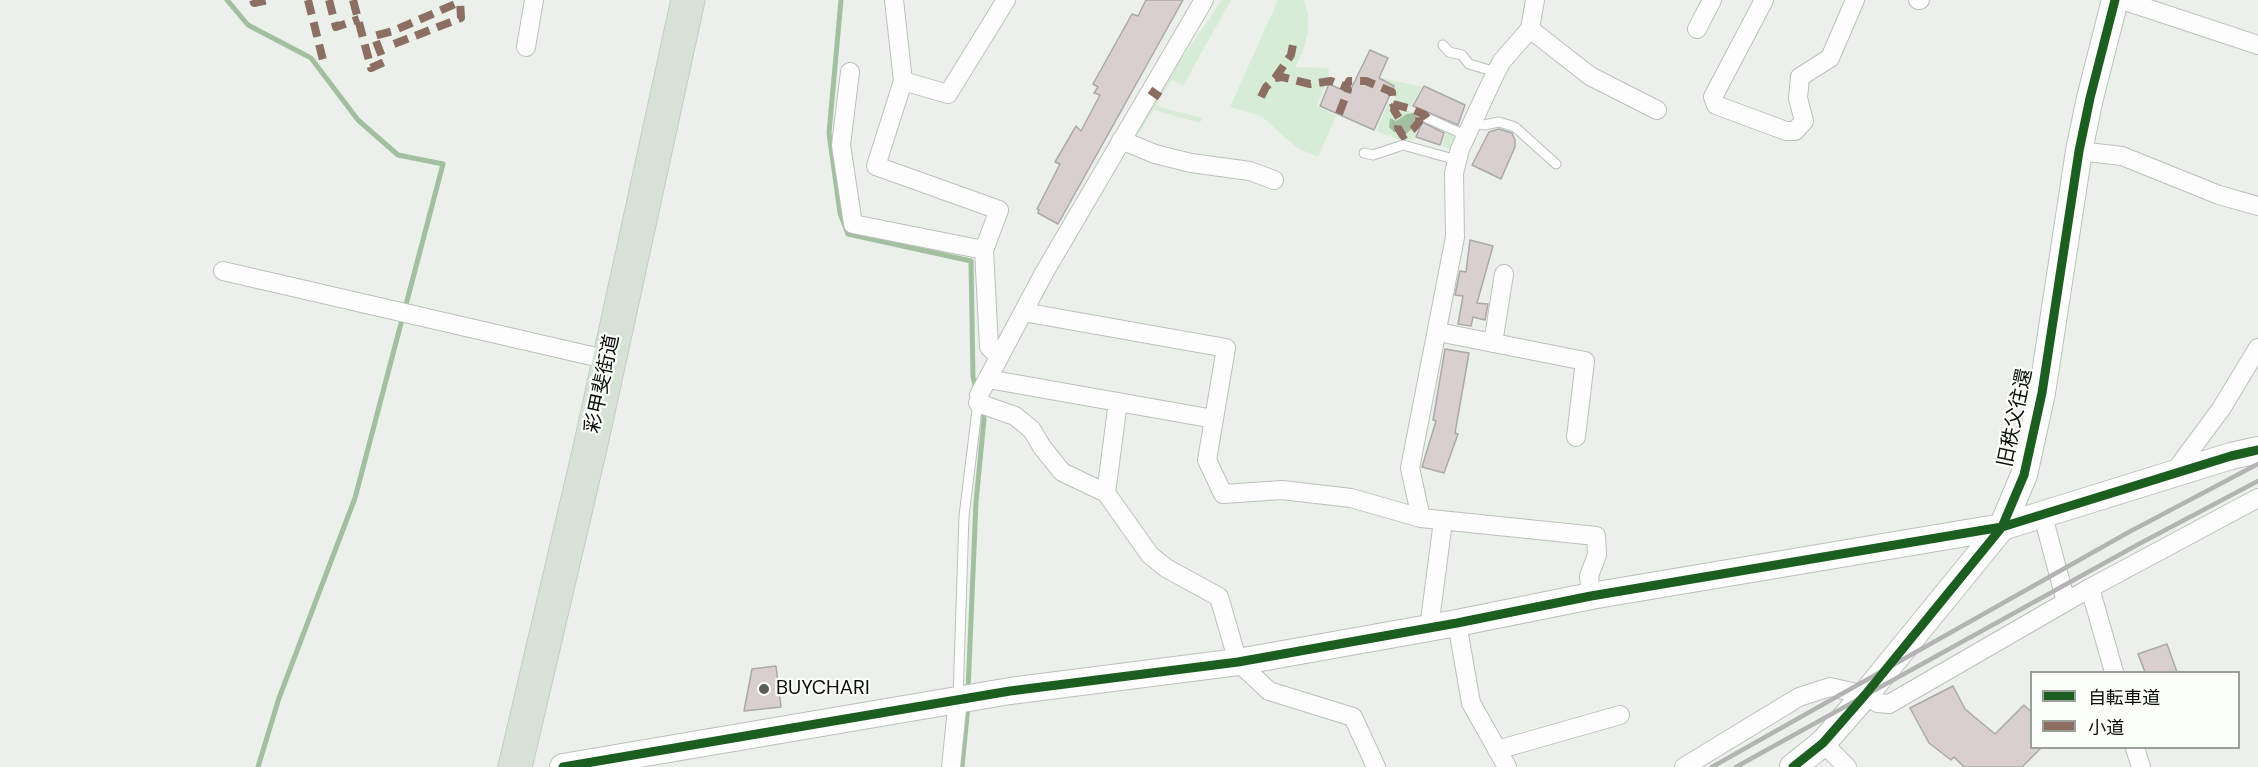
<!DOCTYPE html>
<meta charset="utf-8">
<style>
body{margin:0}
#map{position:relative;width:2258px;height:767px;overflow:hidden;background:#ebf1ea;font-family:"DM Sans","Noto Sans JP",sans-serif}
canvas{display:block}
.legend{position:absolute;left:2030px;top:671px;width:210px;height:78px;box-sizing:border-box;background:#fafffa;border:2px solid #9a9f9a;margin:0;padding:8px 10px;list-style:none;font-size:18px;color:#0b0f0b}
.legend li{display:flex;align-items:center;gap:12px;height:30px}
.legend b{width:30px;border:2px solid #9a9f9a}
</style>
<div id="map">
<canvas width="2258" height="767"></canvas>
<ul class="legend">
<li><b style="height:8px;background:#1b5e20"></b>自転車道</li>
<li><b style="height:8px;background:#8d6e63"></b>小道</li>
</ul>
</div>
<script>
const c = document.querySelector('canvas').getContext('2d');
c.lineJoin = 'round';
function paint(path, color) { c.fillStyle = color; c.fill(path, 'evenodd'); }
const shape = rows => new Path2D(rows.map(r => 'M' + r).join(''));
function stroke(path, color, width, dash) { c.strokeStyle = color; c.lineWidth = width; c.lineCap = dash ? 'butt' : 'round'; c.setLineDash(dash || []); c.stroke(path); }
function label(font, color, halo, rows, align = 'center') {
  c.font = font + ' "DM Sans","Noto Sans JP",sans-serif'; c.lineWidth = 4.5; c.setLineDash([]); c.textBaseline = 'middle'; c.strokeStyle = halo; c.fillStyle = color; for (const [text, x, y, turn = 0] of rows) {
    c.save(); c.translate(x, y); c.rotate((+turn || 0) * Math.PI / 180); c.textAlign = isNaN(turn) ? turn : align; if (halo) c.strokeText(text, 0, 0); c.fillText(text, 0, 0); c.restore();
  }
}
paint(shape([
 [1222,0,1231,0,1183,86,1172,80,1162,95,1158,93],
 [1278,0,1304,0,1308,15,1308,33,1303,51,1295,67,1329,68,1328,79,1317,106,1336,116,1318,157,1296,147,1261,116,1230,107],
 [1382,78,1422,87,1412,107,1396,102,1393,89,1380,83],
 [1156,98,1159,100,1157,106,1202,118,1200,123,1154,110,1139,133,1136,133],
 [1388,104,1423,116,1414,140,1398,139,1376,131],
 [1446,130,1457,133,1453,150,1442,146]
]), '#d7ecd6');
paint(shape([
 [1413,113,1418,118,1413,128,1407,133,1394,132,1389,127,1390,118,1396,121,1407,114]
]), '#a2bfa0');
stroke(shape([
 [227,0,248,25,311,58,358,120,398,155,443,164,355,498,279,698,258,767],
 [841,0,829,133,840,213,848,234,971,261,973,377,976,389],
 [968,691,976,502,984,419,982,410],
 [962,767,968,706]
]), '#a2bfa0', 5);
const building = shape([
 [1146,0,1183,0,1058,224,1038,213,1039,210,1037,209,1060,164,1055,162,1076,126,1081,131,1100,95,1094,93,1098,87,1093,84,1132,14,1138,16,1146,0],
 [1370,50,1388,58,1379,78,1394,86,1374,130,1320,106,1329,84,1349,93,1370,50],
 [1424,86,1465,105,1458,125,1413,106,1424,86],
 [1422,122,1444,133,1440,145,1416,137,1422,122],
 [1499,129,1512,133,1515,140,1515,147,1501,179,1472,165,1489,132,1499,129],
 [1470,240,1493,246,1477,303,1488,304,1485,320,1473,317,1471,326,1458,324,1463,296,1455,295,1460,271,1466,272,1470,240],
 [1445,349,1469,353,1455,433,1458,434,1444,473,1422,467,1436,421,1433,420,1445,349],
 [2167,644,2177,672,2145,672,2138,654,2167,644],
 [776,666,781,707,744,711,752,669,776,666],
 [1953,686,1965,709,1995,734,2024,705,2031,712,2031,747,2042,747,2022,767,1964,767,1954,757,1951,760,1929,743,1910,708,1953,686]
]);
paint(building, '#d9cfcf');
stroke(building, '#aaa9a6', 1.5);
const lane = shape([
 [1443,45,1449,52,1462,55,1469,64,1496,72],
 [1427,118,1465,135],
 [1471,123,1484,125,1499,122,1515,127,1556,164],
 [1364,153,1373,155,1403,145,1457,160],
 [958,699,964,516,978,402]
]);
const street = shape([
 [894,0,903,81,876,166,999,210,984,250,989,347,999,357],
 [1535,0,1530,29,1502,61,1496,72,1460,149,1454,173,1455,237,1410,468,1421,518,1596,536,1597,555,1589,576,1591,596],
 [1764,0,1713,97,1716,105,1786,131,1795,131,1804,121,1798,98,1800,77,1830,58,1855,0],
 [1918,0,1920,0],
 [2122,0,2258,45],
 [1530,29,1590,76,1657,110],
 [1697,29,1712,0],
 [526,47,534,0],
 [850,72,841,145,853,224,984,250],
 [903,81,948,94,1006,0],
 [1121,140,1155,154,1191,163,1250,171,1274,180],
 [2079,151,2122,156,2219,195,2258,206],
 [223,271,609,360],
 [1023,312,1226,348,1207,460,1223,494,1282,490,1351,498,1421,518],
 [1438,332,1585,361,1576,437],
 [1493,343,1504,274],
 [988,379,1214,419],
 [979,395,1044,273,1204,0],
 [978,403,1015,416,1032,430,1042,447,1062,472,1106,493,1118,402],
 [2172,475,2221,409,2258,348],
 [1106,493,1150,555,1166,568,1219,597,1238,662,1269,691,1353,717,1376,767],
 [2043,516,2066,602],
 [2090,588,2114,672],
 [1457,623,1471,703,1507,767],
 [1429,628,1443,521],
 [1823,743,1847,767],
 [2135,748,2141,767],
 [1497,750,1620,715],
 [951,767,958,699],
 [1684,767,1799,697,1830,687,1865,695,1878,703,1889,704,2090,588,2258,498]
]);
const secondary = shape([
 [563,767,1010,691,1238,662,1457,623,1591,596,2002,527,2231,456,2258,450],
 [1793,767,1823,743,1865,695,2002,527,2024,475,2042,393,2079,151,2090,98,2115,0]
]);
const highway = shape([
 [515,767,590,448,688,0]
]);
stroke(lane, '#bcc0bb', 11);
stroke(street, '#bcc0bb', 20);
stroke(secondary, '#bcc0bb', 28);
stroke(highway, '#c7cac7', 35);
stroke(lane, '#fcfdfc', 9);
stroke(street, '#fcfdfc', 18);
stroke(secondary, '#fcfdfc', 26);
stroke(highway, '#d7e2d7', 33);
stroke(shape([
 [1712,767,2129,532,2258,464],
 [1736,767,2137,545,2258,481]
]), '#b2b3b2', 4.5);
stroke(shape([
 [253,0,254,3,269,0],
 [308,0,323,60],
 [329,0,336,27,359,19],
 [353,0,371,68,384,62,374,36,393,31,460,2],
 [394,44,461,18,460,0],
 [1275,78,1291,55,1294,39],
 [1150,90,1160,97],
 [1261,97,1266,87,1275,78,1282,77,1310,84,1331,81,1346,87,1349,81,1366,81,1392,92,1393,104,1412,109,1425,115,1427,118],
 [1395,104,1394,110,1399,118,1398,128,1403,136,1413,129,1419,122,1420,112],
 [1339,114,1348,90,1346,87]
]), '#8d6e63', 8, [15, 8]);
stroke(shape([
 [563,767,1010,691,1238,662,1457,623,1591,596,2002,527,2231,456,2258,450],
 [1793,767,1823,743,1865,695,2002,527,2024,475,2042,393,2079,151,2090,98,2115,0]
]), '#1b5e20', 9);
for (const [x, y, r, color] of [
 [764,689,6,"#595e59"]
]) { const dot = new Path2D(); dot.arc(x, y, r, 0, 2 * Math.PI); c.fillStyle = color; c.fill(dot); stroke(dot, '#fafffa', 2); }
label('20px', '#0b0f0b', '#fafffa', [
 ["彩甲斐街道",603,384,-78],
 ["旧秩父往還",2016,418,-78]
]);
label('20px', '#0b0f0b', '#fafffa', [
 ["BUYCHARI",776,689]
], 'left');
</script>
